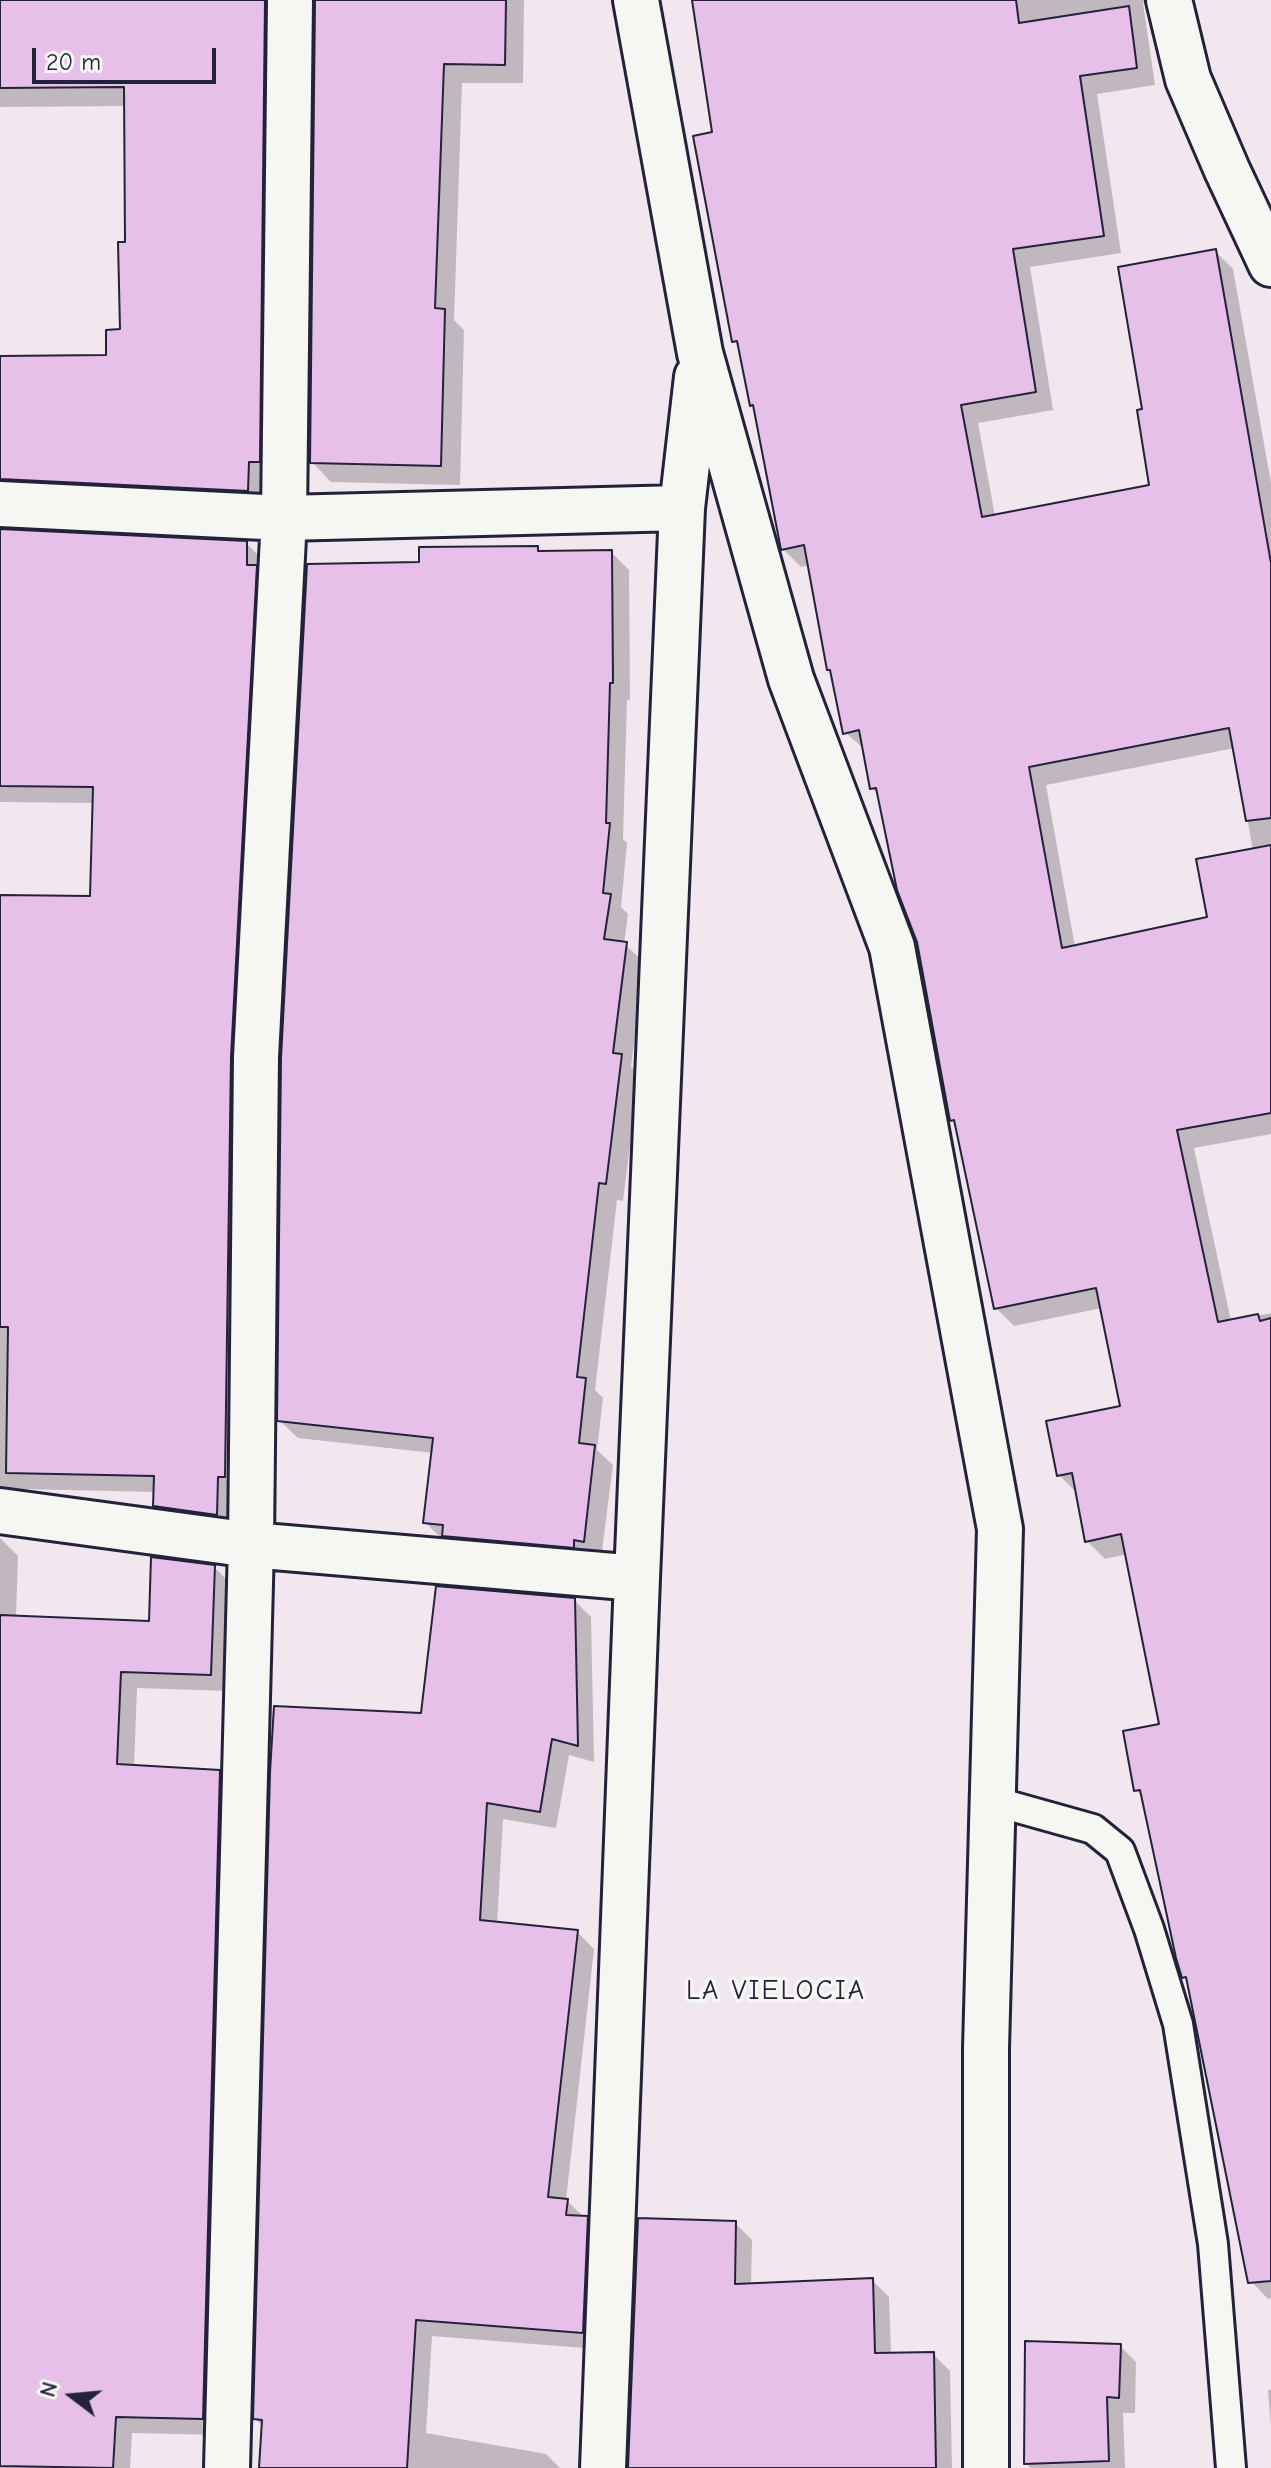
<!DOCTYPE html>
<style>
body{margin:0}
#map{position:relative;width:1271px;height:2468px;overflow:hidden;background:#f2e6ef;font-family:"Comic Neue",sans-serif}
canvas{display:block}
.north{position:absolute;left:32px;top:2356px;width:80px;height:80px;-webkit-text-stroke:6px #f6f6f2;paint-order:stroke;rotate:286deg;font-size:22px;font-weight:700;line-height:32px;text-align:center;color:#22223b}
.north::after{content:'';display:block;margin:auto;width:28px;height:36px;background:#22223b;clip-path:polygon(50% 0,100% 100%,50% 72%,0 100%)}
.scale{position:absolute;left:32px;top:48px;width:184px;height:36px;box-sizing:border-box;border:4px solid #22223b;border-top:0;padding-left:10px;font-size:24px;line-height:28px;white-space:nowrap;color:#22223b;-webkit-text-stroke:6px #f6f6f2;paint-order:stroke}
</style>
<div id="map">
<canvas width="1271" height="2468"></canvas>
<div class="north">N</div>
<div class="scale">20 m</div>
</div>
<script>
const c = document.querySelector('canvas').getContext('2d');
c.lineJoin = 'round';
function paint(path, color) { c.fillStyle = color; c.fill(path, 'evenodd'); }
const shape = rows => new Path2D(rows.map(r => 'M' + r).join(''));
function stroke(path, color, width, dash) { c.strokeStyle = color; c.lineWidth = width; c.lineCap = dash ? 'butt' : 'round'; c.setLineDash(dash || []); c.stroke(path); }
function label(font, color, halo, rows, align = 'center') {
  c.font = font + ' "Comic Neue",sans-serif'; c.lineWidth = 7; c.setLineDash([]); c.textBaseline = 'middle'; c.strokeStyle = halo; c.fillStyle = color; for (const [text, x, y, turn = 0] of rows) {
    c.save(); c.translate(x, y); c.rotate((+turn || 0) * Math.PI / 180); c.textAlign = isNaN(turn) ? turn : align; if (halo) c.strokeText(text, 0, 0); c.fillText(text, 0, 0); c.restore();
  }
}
paint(shape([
 [0,0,294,0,267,510,125,503,106,483,0,450,0,358,108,357,122,331,127,244,126,106,0,107],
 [317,0,524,0,523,83,462,83,454,320,464,330,460,485,331,482,312,462],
 [694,0,1147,0,1148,2,1143,3,1155,85,1097,94,1121,253,1030,267,1053,410,978,423,995,516,1152,487,1144,411,1215,251,1233,269,1271,483,1271,1134,1194,1148,1231,1321,1271,1313,1271,2298,1268,2299,1250,2280,1189,1982,1184,1977,1144,1798,1136,1790,1161,1725,1127,1554,1105,1559,1087,1541,1078,1494,1059,1475,1122,1407,1102,1308,1014,1326,996,1308,958,1126,952,1120,919,942,880,796,872,788,865,750,845,732,832,673,829,669,810,565,801,567,783,549,756,409,751,405,741,348,734,341,715,134],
 [1235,748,1253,851,1209,919,1075,947,1046,785],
 [0,531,246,543,263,560,233,1531,172,1523,155,1506,156,1492,21,1489,20,1503,0,1510,0,897,92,898,94,803,0,802],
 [537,548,542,553,611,552,629,570,630,700,627,700,623,839,627,843,621,907,628,914,624,944,644,962,631,1067,639,1074,623,1201,617,1200,595,1390,603,1398,597,1450,613,1465,601,1559,443,1540,425,1522,433,1453,298,1438,279,1420,421,564],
 [0,1538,18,1556,16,1617,151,1624,214,1567,231,1584,227,1691,137,1688,134,1767,219,1772,236,1789,220,2435,132,2433,130,2468,0,2468],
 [574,1600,591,1617,594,1762,569,1755,556,1828,503,1819,497,1924,577,1932,594,1949,566,2200,603,2235,584,2348,432,2336,426,2433,546,2454,560,2468,261,2468,264,2427,255,2419,422,1715],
 [735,2223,752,2240,751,2285,872,2280,889,2297,891,2354,933,2354,950,2371,952,2468,629,2468],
 [1120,2346,1136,2362,1135,2413,1123,2413,1125,2468,1030,2468,1026,2463],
 [1268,2390,1271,2390,1271,2427]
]), '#0003');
const building = shape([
 [0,0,265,0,260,462,249,462,248,491,0,479,0,356,106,355,106,330,120,329,118,242,125,242,124,87,0,88,0,0],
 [315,0,506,0,505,65,444,64,435,308,445,309,441,466,310,463,315,0],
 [692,0,1016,0,1019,23,1129,6,1137,68,1080,76,1104,236,1013,249,1036,392,961,405,982,517,1149,485,1137,410,1142,409,1118,267,1216,249,1271,563,1271,818,1246,821,1229,728,1029,767,1062,948,1207,917,1196,859,1271,845,1271,1113,1177,1130,1218,1322,1258,1314,1260,1321,1271,1318,1271,2281,1248,2283,1186,1977,1182,1978,1176,1958,1140,1790,1134,1791,1123,1731,1159,1724,1121,1534,1085,1542,1072,1473,1057,1476,1046,1421,1120,1406,1096,1288,994,1309,954,1120,950,1121,917,942,897,890,876,788,870,789,859,730,843,734,830,670,827,670,804,545,781,550,753,405,750,406,737,341,732,342,693,136,712,132,692,0],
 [0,529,247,541,247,565,257,565,231,1057,225,1477,218,1477,217,1515,153,1506,154,1476,6,1473,8,1327,0,1327,0,895,90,896,93,787,0,786,0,529],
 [538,546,538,551,612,550,613,683,610,683,606,823,610,823,603,893,611,894,604,939,627,942,613,1053,622,1054,606,1184,599,1183,577,1377,586,1378,579,1443,595,1445,584,1542,574,1540,574,1548,442,1536,443,1525,423,1523,433,1438,277,1421,281,1058,307,564,419,562,419,547,538,546],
 [151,1557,215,1565,211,1675,121,1672,117,1764,220,1770,203,2419,116,2417,113,2468,0,2466,0,1615,149,1621,151,1557],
 [436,1586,575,1598,578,1746,552,1739,540,1812,487,1803,480,1920,578,1930,548,2197,568,2199,566,2215,588,2216,583,2333,416,2320,407,2468,259,2468,262,2420,253,2419,270,1772,274,1706,421,1713,436,1586],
 [638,2218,736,2221,735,2284,873,2278,875,2353,934,2352,936,2468,628,2468,638,2218],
 [1025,2341,1121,2344,1119,2398,1107,2397,1109,2461,1024,2464,1025,2341]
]);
paint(building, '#e7c0e9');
stroke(building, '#22223b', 2);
const service = shape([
 [993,1801,1093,1829,1120,1851,1149,1929,1178,2024,1213,2244,1231,2468]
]);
const minor = shape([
 [636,0,700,353,791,679,892,947,1000,1529,986,2048,986,2468],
 [1169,0,1188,79,1227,170,1271,264],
 [0,504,284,518,682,508],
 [0,1511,251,1545,637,1578],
 [227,2468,251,1545,256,1057,284,518,290,0],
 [603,2468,637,1578,682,508,697,377]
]);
stroke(service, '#22223b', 34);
stroke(minor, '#22223b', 50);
stroke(service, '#f6f6f2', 28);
stroke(minor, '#f6f6f2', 44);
c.letterSpacing = '2px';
label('28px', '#22223b', '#f6f6f2', [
 ["LA VIELOCIA",776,1991]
]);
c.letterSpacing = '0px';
</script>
